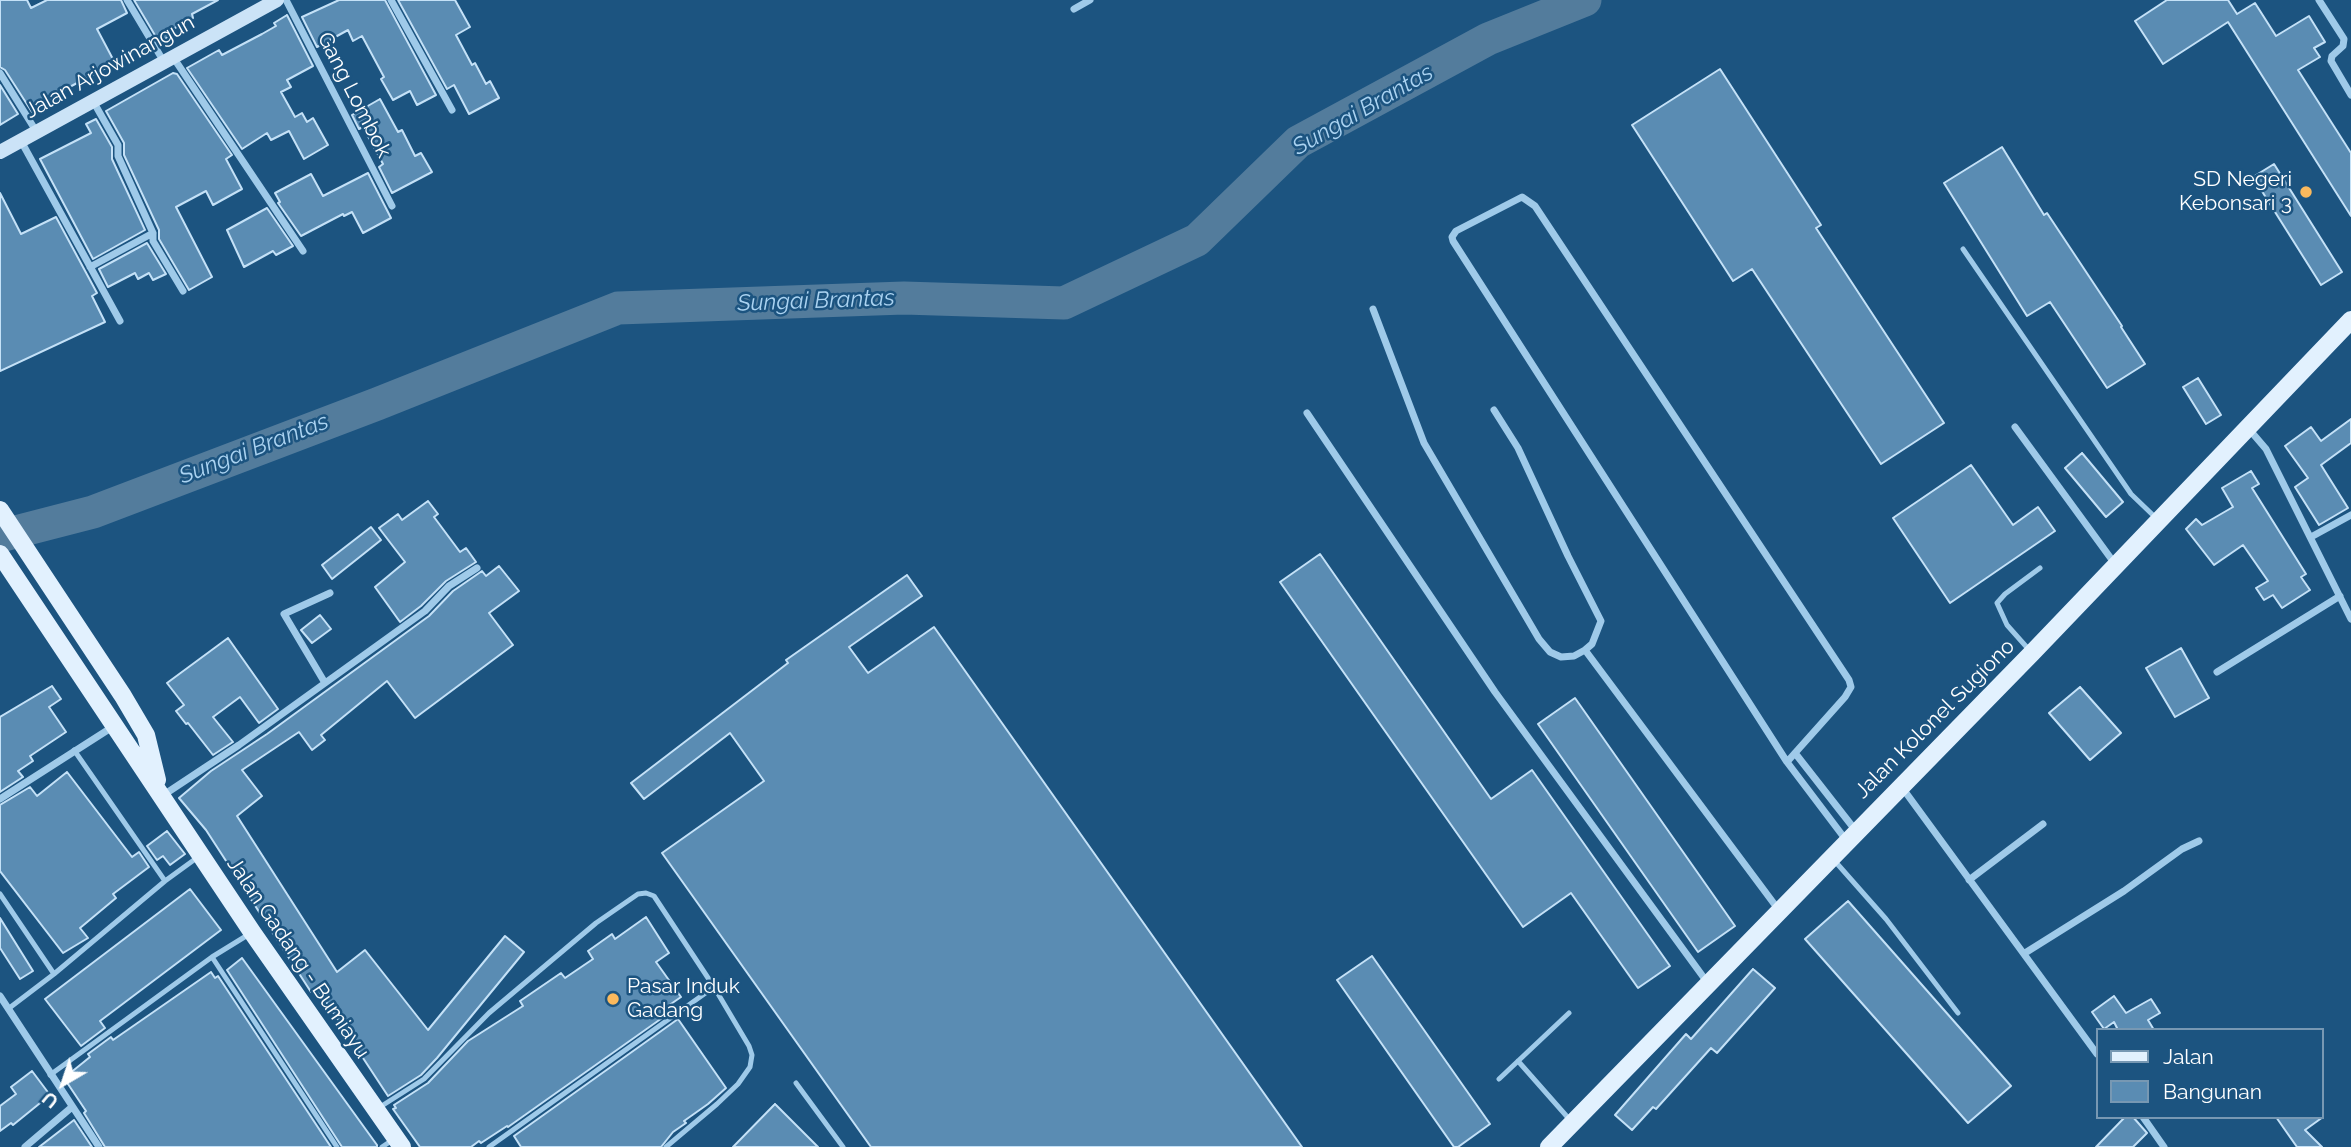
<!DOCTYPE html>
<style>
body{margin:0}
#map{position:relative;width:2351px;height:1147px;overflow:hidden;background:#1c5480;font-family:Raleway,sans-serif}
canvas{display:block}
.legend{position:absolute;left:2096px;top:1028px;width:228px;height:91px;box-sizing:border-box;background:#1c5480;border:2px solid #7798b3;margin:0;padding:9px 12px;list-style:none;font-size:21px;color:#fff}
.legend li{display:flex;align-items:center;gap:14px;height:35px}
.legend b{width:35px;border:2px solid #7798b3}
.north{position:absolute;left:28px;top:1049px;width:70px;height:70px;-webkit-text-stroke:5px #1c5480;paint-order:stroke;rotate:219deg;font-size:19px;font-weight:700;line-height:28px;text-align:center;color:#fff}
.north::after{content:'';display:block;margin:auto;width:24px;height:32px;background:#fff;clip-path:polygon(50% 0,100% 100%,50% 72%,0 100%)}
</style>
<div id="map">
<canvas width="2351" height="1147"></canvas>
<ul class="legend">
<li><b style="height:9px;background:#e2f1fe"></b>Jalan</li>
<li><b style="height:19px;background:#5a8cb3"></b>Bangunan</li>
</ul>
<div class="north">U</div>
</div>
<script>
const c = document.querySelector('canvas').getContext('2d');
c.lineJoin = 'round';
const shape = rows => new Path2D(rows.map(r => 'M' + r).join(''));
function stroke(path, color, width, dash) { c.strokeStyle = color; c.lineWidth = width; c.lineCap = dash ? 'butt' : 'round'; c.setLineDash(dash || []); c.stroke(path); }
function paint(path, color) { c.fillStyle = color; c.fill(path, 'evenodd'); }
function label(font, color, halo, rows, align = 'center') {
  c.font = font + ' Raleway,sans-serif'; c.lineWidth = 5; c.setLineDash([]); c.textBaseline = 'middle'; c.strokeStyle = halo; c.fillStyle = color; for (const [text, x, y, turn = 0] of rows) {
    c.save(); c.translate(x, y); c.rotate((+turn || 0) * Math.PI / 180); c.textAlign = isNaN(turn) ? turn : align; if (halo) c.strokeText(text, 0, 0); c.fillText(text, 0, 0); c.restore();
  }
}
stroke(shape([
 [0,536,93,512,377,404,618,308,904,298,1064,303,1197,240,1298,142,1488,39,1585,0]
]), '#537c9c', 33);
const building = shape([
 [0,0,27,0,31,8,47,0,121,0,127,13,97,29,115,63,62,91,65,95,32,112,5,70,0,67,0,0],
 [134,0,218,0,192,14,193,18,173,29,175,34,159,42,134,0],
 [339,0,385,0,436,95,417,105,410,91,393,100,381,79,384,77,362,36,353,41,348,30,317,47,302,17,339,0],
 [398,0,455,0,470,27,456,35,472,65,475,63,486,84,490,81,499,98,469,114,454,85,447,89,398,0],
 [2167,0,2228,0,2237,14,2255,3,2276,36,2309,16,2325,42,2314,48,2320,57,2298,70,2351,153,2351,216,2228,22,2163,64,2135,21,2167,0],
 [287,15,313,66,287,80,291,87,281,92,295,117,302,113,307,122,313,118,328,145,304,159,289,131,271,140,267,133,242,149,187,68,219,50,222,55,262,34,276,26,274,23,287,15],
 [1720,69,1821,225,1816,228,1944,423,1881,464,1752,269,1733,281,1632,125,1720,69],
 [173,73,177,74,232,155,226,159,242,189,213,205,206,191,176,207,212,277,189,290,159,239,159,230,124,155,124,143,106,111,173,73],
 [0,85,18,114,0,125,0,85],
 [380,99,398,132,402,130,415,156,421,153,432,172,392,193,379,167,383,164,363,127,359,129,352,115,380,99],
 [96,119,112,147,112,159,145,230,93,259,40,159,91,133,86,124,96,119],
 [2002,147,2044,215,2047,213,2122,326,2121,327,2145,364,2107,388,2050,302,2027,316,1944,183,2002,147],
 [2274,164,2342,272,2321,285,2253,177,2274,164],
 [368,173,391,218,363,233,352,212,344,216,343,214,301,236,278,203,280,202,275,193,311,174,323,196,368,173],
 [0,193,21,234,56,217,97,293,92,296,105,322,0,371,0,193],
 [267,208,293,246,276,255,273,251,244,267,227,230,267,208],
 [147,243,166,274,153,280,149,273,138,279,135,273,108,287,99,269,147,243],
 [2198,378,2221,415,2206,424,2183,387,2198,378],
 [2351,419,2351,443,2321,465,2348,508,2319,525,2295,487,2308,478,2285,446,2311,427,2321,441,2351,419],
 [2082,453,2123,502,2106,517,2065,468,2082,453],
 [1971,465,2013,525,2038,507,2055,531,1950,603,1893,518,1971,465],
 [2251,471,2259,484,2252,488,2306,574,2301,577,2310,590,2282,608,2273,595,2264,600,2256,588,2268,581,2243,545,2214,565,2186,529,2196,519,2202,525,2233,507,2222,488,2251,471],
 [428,501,438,514,434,517,460,552,466,548,476,562,446,581,421,606,400,622,375,587,405,562,379,528,398,514,402,520,428,501],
 [371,527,381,540,332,579,322,565,371,527],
 [1320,554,1491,799,1532,770,1670,966,1638,988,1571,893,1523,927,1280,582,1320,554],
 [499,566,519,591,489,613,513,645,415,718,387,681,321,735,325,740,312,750,299,732,242,770,262,796,237,816,337,972,365,950,428,1030,505,936,524,952,437,1058,421,1075,388,1096,317,988,311,992,206,830,179,798,211,771,267,734,429,616,453,591,482,571,486,576,499,566],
 [907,575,922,596,849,647,868,673,934,627,1302,1147,871,1147,662,853,764,781,730,733,644,799,631,783,788,663,786,660,907,575],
 [320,615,331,629,312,643,301,630,320,615],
 [228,638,278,709,259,723,240,697,213,717,233,742,213,755,188,723,186,724,176,711,184,705,167,683,228,638],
 [2181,648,2209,698,2175,717,2146,668,2181,648],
 [52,686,61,699,49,707,66,732,30,756,33,761,18,771,23,777,0,792,0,717,52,686],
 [2080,687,2121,733,2090,760,2049,713,2080,687],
 [1575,698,1735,926,1698,952,1538,724,1575,698],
 [67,772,132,857,139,852,149,867,113,894,116,898,80,928,88,938,63,953,0,871,0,805,30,787,37,796,67,772],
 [167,831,185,854,170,865,163,856,157,860,147,846,167,831],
 [190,889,221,930,100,1021,105,1028,81,1046,45,999,190,889],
 [1848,901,2011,1086,1968,1123,1805,939,1848,901],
 [646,917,669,953,656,962,681,997,668,1006,672,1011,508,1127,507,1126,481,1143,479,1141,471,1147,420,1147,393,1109,396,1108,394,1105,428,1083,468,1041,523,1006,520,1001,561,973,565,978,593,959,588,951,612,934,615,939,646,917],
 [0,918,33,971,20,979,0,948,0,918],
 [1372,956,1490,1124,1458,1147,1454,1147,1337,980,1372,956],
 [242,958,377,1145,377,1147,342,1147,227,970,242,958],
 [1753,969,1775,988,1717,1053,1711,1048,1656,1109,1653,1107,1632,1130,1615,1115,1686,1034,1691,1039,1753,969],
 [211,972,215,978,218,976,331,1147,105,1147,84,1113,86,1111,64,1078,90,1057,88,1054,111,1037,113,1040,211,972],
 [2114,996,2126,1013,2151,999,2160,1013,2148,1020,2154,1030,2118,1030,2114,1022,2104,1029,2092,1012,2114,996],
 [678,1019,726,1088,708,1104,684,1121,686,1123,673,1132,661,1147,521,1147,514,1136,678,1019],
 [32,1071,50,1095,13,1125,11,1123,0,1131,0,1106,16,1094,11,1087,32,1071],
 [775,1104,818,1147,733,1147,775,1104],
 [2125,1117,2133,1117,2147,1133,2133,1147,2096,1147,2125,1117],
 [2276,1117,2323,1117,2305,1130,2322,1147,2297,1147,2276,1117],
 [74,1120,92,1147,39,1147,74,1120]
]);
paint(building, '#5a8cb3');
stroke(building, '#c4e1f7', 2);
stroke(shape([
 [1963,249,2131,494,2157,519],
 [2031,652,2007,625,1997,603,2005,594,2040,568],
 [74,750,165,881],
 [1833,859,1886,919,1958,1013],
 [0,894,54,974,165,881,198,857],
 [212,957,337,1147],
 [8,1009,54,974],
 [1518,1061,1570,1120],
 [50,1075,212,957,251,933],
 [1499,1079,1569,1013],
 [796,1083,843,1147],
 [380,1107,424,1079,489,1013,596,923,638,894,646,893,654,896,714,987],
 [382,1147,394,1139],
 [489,1147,714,987,749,1046,752,1055,750,1067,738,1084,717,1104,666,1147]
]), '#9fcae9', 5);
stroke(shape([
 [127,0,164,62],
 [286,0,392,206],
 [391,0,452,110],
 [2319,0,2344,39,2343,46,2332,56,2331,61,2351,95],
 [1074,9,1090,0],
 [173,57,303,251],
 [0,73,36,131],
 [93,101,118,145,118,156,153,233,153,241,183,291],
 [21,141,120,321],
 [90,267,153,233],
 [1373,309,1424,443,1539,639,1550,652,1561,657,1574,656,1585,650,1778,909],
 [1494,410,1518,448,1568,556,1601,621,1592,644,1585,650],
 [1307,413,1495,692,1707,982],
 [2015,427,2115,564],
 [2248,428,2266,449,2351,619],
 [2311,537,2351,515],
 [2217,672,2340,596],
 [325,683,284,614,330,593],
 [1795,753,1856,831],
 [1787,762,1845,697,1851,687,1849,680,1535,206,1522,197,1456,231,1452,237,1453,241,1787,762,1846,840],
 [1901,786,2097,1054],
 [162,796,239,745,425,611,449,586,477,568],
 [0,799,114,726],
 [1969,880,2043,824],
 [2025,953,2124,891,2182,849,2199,841],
 [0,996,99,1147],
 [2143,1117,2164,1147],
 [25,1147,72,1107]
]), '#9fcae9', 7);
stroke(shape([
 [0,152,277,0]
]), '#cbe3f7', 14);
stroke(shape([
 [0,510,123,696,146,735,157,780],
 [0,554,252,932,402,1147],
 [1549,1147,2032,653,2351,320]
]), '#e2f1fe', 18);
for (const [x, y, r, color] of [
 [2306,192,7,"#fab95d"],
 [613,999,7,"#fab95d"]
]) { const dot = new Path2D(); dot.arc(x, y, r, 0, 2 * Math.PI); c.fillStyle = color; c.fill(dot); stroke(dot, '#1c5480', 2.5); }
label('21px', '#fff', '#1c5480', [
 ["Jalan Arjowinangun",110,67,-29],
 ["Gang Lombok",354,95,63],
 ["Jalan Kolonel Sugiono",1935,719,-45],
 ["Jalan Gadang - Bumiayu",298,958,56]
]);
label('21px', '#fff', '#1c5480', [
 ["SD Negeri",2292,180],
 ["Kebonsari 3",2292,204],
 ["Pasar Induk",627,987,"left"],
 ["Gadang",627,1011,"left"]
], 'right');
label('italic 23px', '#abd3f1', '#1c5480', [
 ["Sungai Brantas",1363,110,-30],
 ["Sungai Brantas",816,301,-2],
 ["Sungai Brantas",254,449,-21]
]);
</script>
